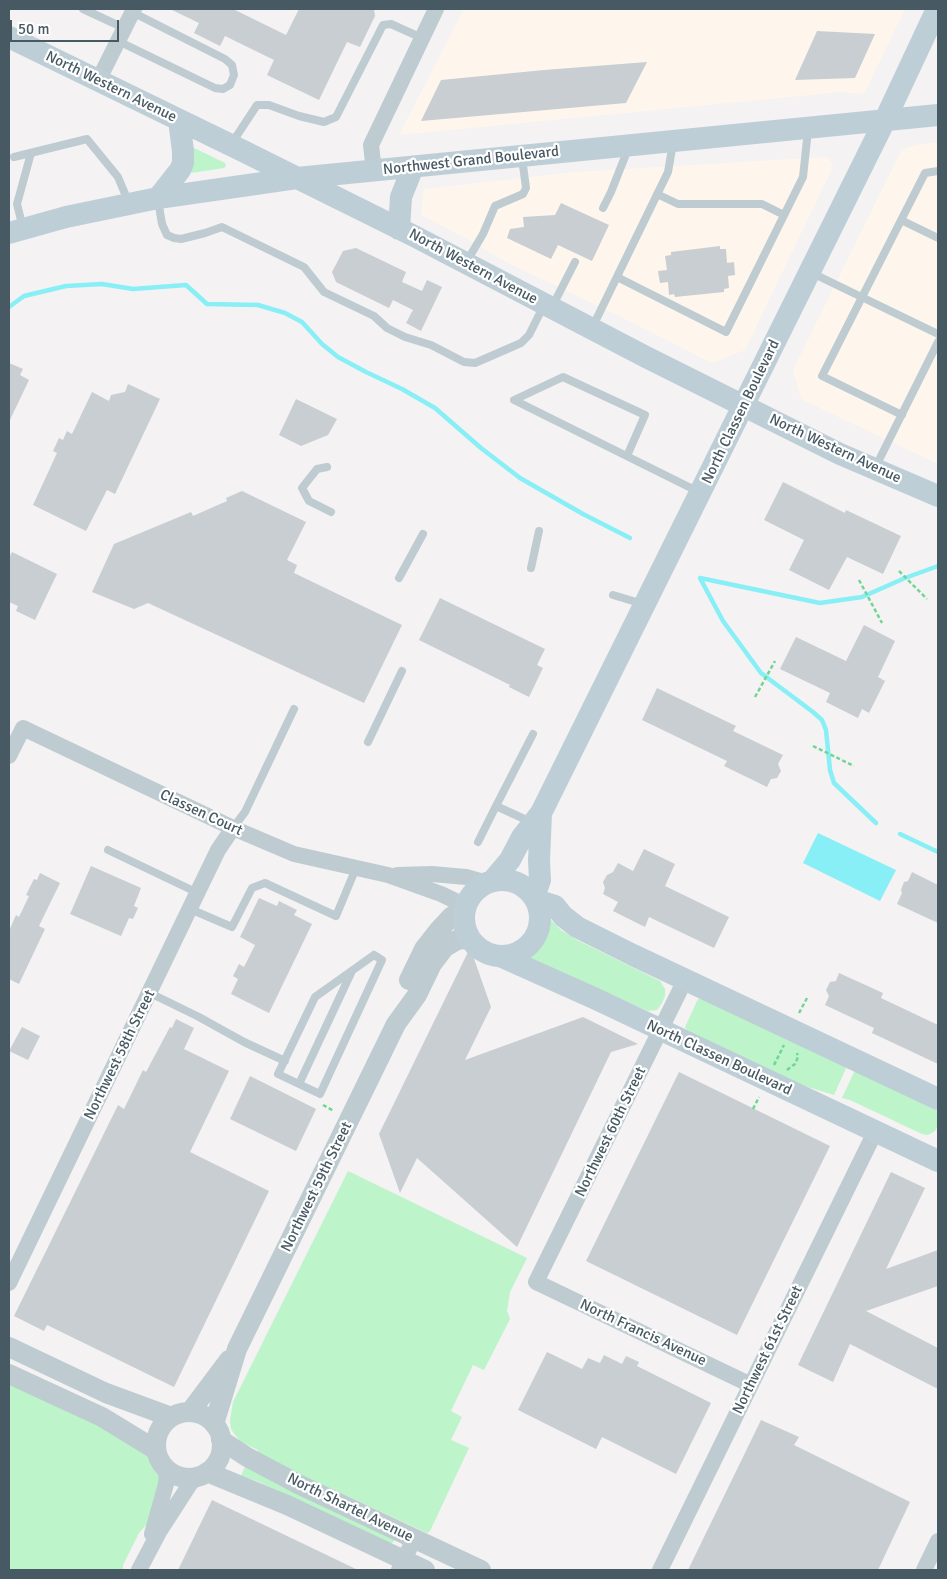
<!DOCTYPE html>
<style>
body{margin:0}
#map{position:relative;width:947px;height:1579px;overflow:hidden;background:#f4f2f2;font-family:Signika,sans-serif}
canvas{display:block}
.frame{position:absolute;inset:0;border:10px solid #475962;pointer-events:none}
.scale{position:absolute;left:10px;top:20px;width:109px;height:22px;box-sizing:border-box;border:2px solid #475962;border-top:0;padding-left:6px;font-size:15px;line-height:18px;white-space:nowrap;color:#475962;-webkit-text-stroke:4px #fff;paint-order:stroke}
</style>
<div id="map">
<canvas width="947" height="1579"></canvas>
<div class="frame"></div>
<div class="scale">50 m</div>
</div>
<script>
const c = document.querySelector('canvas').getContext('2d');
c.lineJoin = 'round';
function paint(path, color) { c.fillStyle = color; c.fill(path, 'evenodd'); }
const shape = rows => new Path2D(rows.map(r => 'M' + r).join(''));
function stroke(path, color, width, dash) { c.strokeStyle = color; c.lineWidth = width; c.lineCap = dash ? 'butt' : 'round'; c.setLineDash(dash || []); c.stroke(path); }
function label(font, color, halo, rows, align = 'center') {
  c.font = font + ' Signika,sans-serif'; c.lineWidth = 4.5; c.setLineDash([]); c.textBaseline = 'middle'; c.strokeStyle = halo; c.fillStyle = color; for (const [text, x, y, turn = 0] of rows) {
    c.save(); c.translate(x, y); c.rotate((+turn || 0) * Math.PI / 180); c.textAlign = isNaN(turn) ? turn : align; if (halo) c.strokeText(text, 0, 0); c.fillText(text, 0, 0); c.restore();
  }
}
paint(shape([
 [464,9,905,9,864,94,841,92,399,135],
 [938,142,938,464,801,399,793,370,899,155,905,148,918,145],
 [827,157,832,163,831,171,745,350,712,363,613,313,504,261,471,241,421,215,424,189,575,172]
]), '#fef6ec');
paint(shape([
 [192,147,225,163,226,166,224,168,191,173],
 [547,916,561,930,577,940,660,981,665,989,665,996,662,1003,657,1010,648,1011,527,957,535,949,543,937,547,925],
 [698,999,702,999,847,1066,834,1095,792,1082,687,1030,685,1027],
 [855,1070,933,1107,938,1112,938,1126,935,1131,928,1135,922,1134,850,1100,842,1098],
 [348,1171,527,1258,510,1292,507,1311,510,1319,484,1370,473,1365,451,1411,462,1417,451,1440,469,1448,430,1531,427,1533,256,1454,258,1450,241,1442,235,1435,231,1429,230,1420,233,1402],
 [9,1384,142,1446,151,1458,153,1465,161,1476,148,1523,139,1533,123,1565,123,1570,9,1570],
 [246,1464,394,1538,394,1541,392,1543,389,1543,257,1481,241,1476]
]), '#bdf4ca');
paint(shape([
 [818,833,896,870,880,901,803,863]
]), '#87eff5');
stroke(shape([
 [9,307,24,296,66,286,102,284,133,289,186,285,207,304,258,305,285,313,302,322,322,344,338,357,366,372,402,389,435,408,481,448,520,478,583,514,630,538],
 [700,578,723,621,761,673,813,712,822,720,826,730,830,770,834,783,876,823],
 [700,578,820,603,862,597,905,578,938,566],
 [900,834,938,852]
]), '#87eff5', 4.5);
paint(shape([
 [170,9,233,9,286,35,299,9,374,9,375,16,360,47,347,42,319,100,267,75,274,60,225,36,220,46,194,33,199,23],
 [817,31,875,34,855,78,795,80],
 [647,62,626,103,421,121,441,80,544,70],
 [561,203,609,225,592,261,558,245,551,259,507,238,510,229,524,227,523,217,555,215],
 [720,246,720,249,726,249,727,263,734,262,735,275,728,276,729,288,724,289,724,292,675,297,674,294,669,295,668,282,660,283,658,271,667,270,665,256,671,255,671,252],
 [356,248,406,272,402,282,422,291,427,280,442,287,421,331,406,323,413,310,393,300,389,308,336,282,332,272,343,251],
 [9,363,23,369,20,375,29,380,9,422],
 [128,384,160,399,115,494,107,490,86,531,33,505,57,453,53,451,59,438,63,440,67,431,72,434,92,392,109,401,111,395,125,392],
 [296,399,337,419,328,435,301,446,279,435],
 [783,482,845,513,846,510,901,536,883,574,847,557,829,590,789,570,804,540,764,520],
 [242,491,306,522,287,560,297,565,294,573,402,625,364,703,148,603,134,609,92,592,114,544,191,512,193,516,227,501,226,498],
 [12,552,57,574,35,620,16,611,18,606,9,602,9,558],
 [440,598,545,649,537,665,543,668,529,697,509,687,510,685,419,640],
 [864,625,895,641,878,677,885,681,869,713,862,709,858,718,826,702,830,693,780,669,796,637,846,661],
 [657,688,736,726,733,731,783,755,778,764,781,771,777,778,771,779,767,787,724,766,727,761,642,720],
 [644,849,675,864,665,886,729,917,714,948,649,917,645,927,613,911,618,902,603,894,605,888,603,882,607,875,613,872,618,863,633,871],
 [91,866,141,888,134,906,138,908,133,919,129,918,121,936,70,914],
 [912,872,938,885,938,923,897,904,902,893,901,890,904,882,908,881],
 [40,873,60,883,39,926,45,929,19,984,9,979,9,931,16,915,19,917,29,896,26,895,34,879,37,880],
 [259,898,277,906,279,901,297,910,294,915,312,924,269,1013,231,994,238,979,233,976,239,964,244,967,255,945,240,937],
 [469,950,471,950,491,1007,465,1060,583,1017,638,1044,611,1052,517,1247,417,1158,400,1193,379,1134],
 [839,973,883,993,881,998,938,1025,938,1064,872,1033,874,1028,825,1005,829,996,826,990,830,982,836,981],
 [176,1019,194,1028,184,1049,229,1071,190,1152,269,1191,174,1387,47,1325,44,1331,14,1316,118,1105,124,1109,143,1070,146,1072,170,1027,172,1028],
 [22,1027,40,1036,28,1060,9,1051],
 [679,1072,830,1146,737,1335,586,1261],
 [250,1076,316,1109,296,1151,230,1119],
 [891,1172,925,1188,886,1269,938,1250,938,1286,866,1311,938,1348,938,1389,850,1344,833,1382,798,1365],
 [547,1352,582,1369,588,1358,600,1363,604,1355,622,1364,626,1356,639,1362,637,1366,711,1403,676,1474,602,1437,596,1449,518,1410],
 [761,1420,799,1437,794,1445,910,1502,878,1570,688,1570],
 [212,1500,358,1570,178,1570]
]), '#c8ced2');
stroke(shape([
 [899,571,927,599],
 [859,580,882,623],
 [755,697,775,661],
 [813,746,854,766],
 [799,1013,807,998],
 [774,1065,784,1045],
 [787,1070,795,1064,798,1057,797,1053],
 [323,1105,334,1111],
 [753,1109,759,1097]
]), '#71d695', 2.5, [4, 2.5]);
stroke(shape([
 [83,9,124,28],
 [118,41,215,88,223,89,230,85,234,75,232,65,225,59,132,12],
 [232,143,257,105,269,105,299,116,324,122,336,117,383,25,391,24,422,38],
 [14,157,87,139,118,177,128,201],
 [657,194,678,204,762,204,784,215],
 [158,200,162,224,167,235,174,238,181,239,205,233,222,227,304,267,324,292,374,316,387,328,405,337,431,345,464,362,475,363,521,343,529,335,543,307],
 [603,208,611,192,628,149],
 [901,220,938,238],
 [23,228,17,204,31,153],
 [467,261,483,234,495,206,523,194,526,188,522,158],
 [812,273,938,334],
 [617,277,726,332,803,177,808,130],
 [552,307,575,262],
 [593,326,668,172,673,143],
 [902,415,822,376,925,173,938,171],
 [627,456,645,415,563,377,514,400,699,492],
 [327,467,317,469,302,488,309,501,331,512],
 [875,468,938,342],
 [531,568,539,531],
 [399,578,423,534],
 [613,595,643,604],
 [368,742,402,671],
 [496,806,533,734],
 [233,828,245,812,294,709],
 [478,842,496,806,531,822],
 [108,850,198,893],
 [190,909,232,927,252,888,265,883,336,916,356,868],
 [374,955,382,960,320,1094,278,1074,315,997,374,955],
 [150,993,199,1017,244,1042,285,1061],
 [299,1084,351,973]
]), '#beccd2', 8);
stroke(shape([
 [98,81,134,9],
 [374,171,371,145,436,9],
 [9,756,23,728,233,828,294,854,388,875,441,894,466,906],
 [397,875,432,874,466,877,487,883],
 [685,980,536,1282,751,1385],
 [9,1283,218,850,233,828],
 [152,1534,166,1484,167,1470],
 [139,1570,159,1532,190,1484,196,1477],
 [399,1570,414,1539],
 [660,1570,876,1130],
 [924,1570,938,1541]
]), '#beccd2', 16);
stroke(shape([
 [409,980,424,949,439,930,451,917,465,908],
 [9,1347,106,1393,171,1417],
 [9,1374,102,1417,156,1450],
 [190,1412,229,1360],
 '156 1445a33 33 0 1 1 66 0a33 33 0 1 1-66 0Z',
 [214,1424,237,1349,396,1024,417,995,432,964,445,947,457,940,470,938],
 [221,1440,247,1457,298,1484,481,1570],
 [207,1472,287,1505,425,1570]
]), '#beccd2', 20);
stroke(shape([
 [9,37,243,151,414,236,646,357,840,454,938,496],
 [158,198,180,170,183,163,183,151,179,120],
 [399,229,401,197,413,167],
 [9,233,66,217,158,198,297,178,938,115],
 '464 918a38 38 0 1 1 76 0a38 38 0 1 1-76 0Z',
 [493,880,510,860,522,837,541,813,885,120,937,9],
 [534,897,540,880,539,861,541,813],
 [536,900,555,906,563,916,577,927,633,955,938,1099],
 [500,956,596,999,938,1161]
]), '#beced7', 22);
label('15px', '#475962', '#fff', [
 ["North Western Avenue",111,87,26],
 ["Northwest Grand Boulevard",471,161,-6],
 ["North Western Avenue",473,267,28],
 ["North Classen Boulevard",741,412,-64],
 ["North Western Avenue",835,449,25],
 ["Classen Court",201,813,25],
 ["Northwest 58th Street",120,1055,-64],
 ["North Classen Boulevard",719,1058,25],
 ["Northwest 60th Street",611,1132,-64],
 ["Northwest 59th Street",317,1187,-64],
 ["North Francis Avenue",643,1333,25],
 ["Northwest 61st Street",768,1350,-64],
 ["North Shartel Avenue",350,1508,26]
]);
</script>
